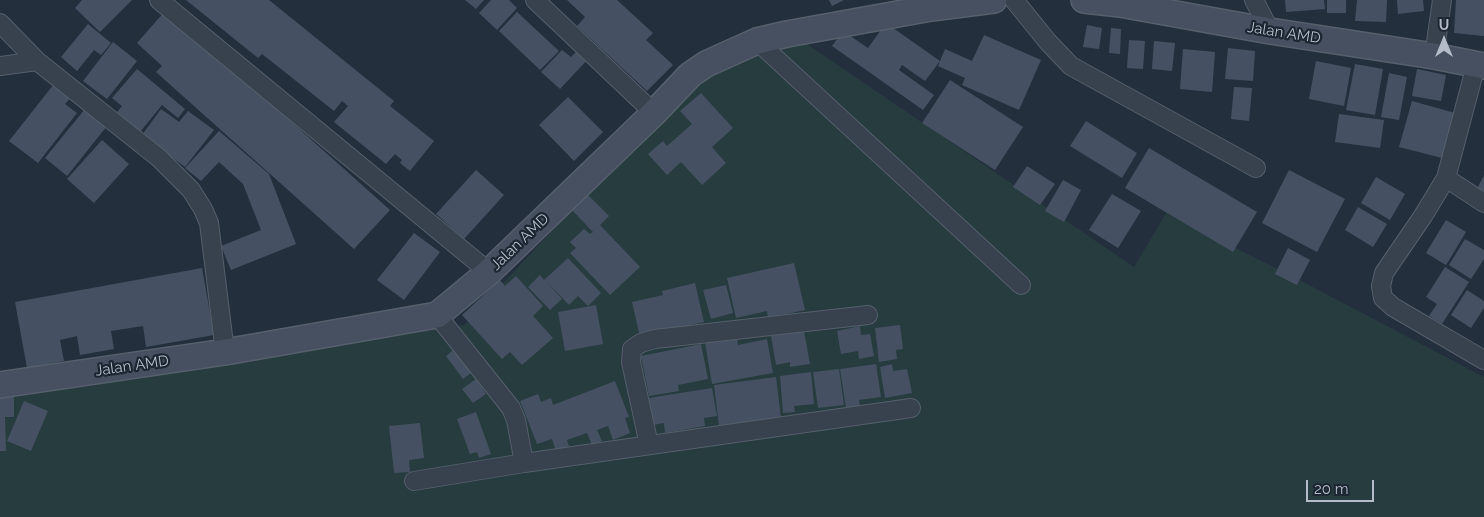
<!DOCTYPE html>
<style>
body{margin:0}
#map{position:relative;width:1484px;height:517px;overflow:hidden;background:#242f3e;font-family:Raleway,sans-serif}
canvas{display:block}
.north{position:absolute;left:1419px;top:15px;width:50px;height:50px;-webkit-text-stroke:4px #1d2633;paint-order:stroke;rotate:0deg;font-size:14px;font-weight:700;line-height:20px;text-align:center;color:#b4bcc9}
.north::after{content:'';display:block;margin:auto;width:18px;height:22px;background:#b4bcc9;clip-path:polygon(50% 0,100% 100%,50% 72%,0 100%)}
.scale{position:absolute;left:1306px;top:480px;width:68px;height:22px;box-sizing:border-box;border:2px solid #b4bcc9;border-top:0;padding-left:6px;font-size:15px;line-height:18px;white-space:nowrap;color:#b4bcc9;-webkit-text-stroke:4px #1d2633;paint-order:stroke}
</style>
<div id="map">
<canvas width="1484" height="517"></canvas>
<div class="north">U</div>
<div class="scale">20 m</div>
</div>
<script>
const c = document.querySelector('canvas').getContext('2d');
c.lineJoin = 'round';
function paint(path, color) { c.fillStyle = color; c.fill(path, 'evenodd'); }
const shape = rows => new Path2D(rows.map(r => 'M' + r).join(''));
function stroke(path, color, width, dash) { c.strokeStyle = color; c.lineWidth = width; c.lineCap = dash ? 'butt' : 'round'; c.setLineDash(dash || []); c.stroke(path); }
function label(font, color, halo, rows, align = 'center') {
  c.font = font + ' Raleway,sans-serif'; c.lineWidth = 4.5; c.setLineDash([]); c.textBaseline = 'middle'; c.strokeStyle = halo; c.fillStyle = color; for (const [text, x, y, turn = 0] of rows) {
    c.save(); c.translate(x, y); c.rotate((+turn || 0) * Math.PI / 180); c.textAlign = isNaN(turn) ? turn : align; if (halo) c.strokeText(text, 0, 0); c.fillText(text, 0, 0); c.restore();
  }
}
paint(shape([
 [804,42,1134,267,1166,213,1307,284,1484,377,1484,517,0,517,0,399,9,395,464,325,624,154,724,59]
]), '#263c3f');
paint(shape([
 [82,0,132,0,100,32,75,8],
 [186,0,269,0,394,101,390,106,434,141,410,171,400,163,402,160,395,154,386,164,334,122,348,106,342,101,334,111,262,54,258,58],
 [465,0,484,0,476,9],
 [491,0,509,0,517,8,497,30,479,13],
 [567,0,617,0,653,33,646,40,673,65,647,91,577,26,585,17],
 [829,0,844,0,832,6],
 [1285,0,1324,0,1325,9,1286,12],
 [1327,0,1346,0,1346,13,1327,13],
 [1357,0,1387,0,1386,22,1355,21],
 [1397,0,1423,0,1424,11,1398,14],
 [1456,0,1484,0,1484,36,1454,33],
 [166,10,390,210,354,249,156,72,162,66,137,43],
 [517,12,559,51,540,70,499,31],
 [886,23,940,61,925,81,902,65,899,70,934,95,923,110,832,46,843,31,868,48],
 [88,24,111,43,101,55,94,50,77,71,61,57],
 [1087,25,1102,28,1099,49,1083,47],
 [1111,28,1121,29,1120,54,1109,53],
 [984,35,1041,60,1019,110,962,85,965,78,938,66,945,49,972,61],
 [1129,40,1145,41,1143,69,1127,68],
 [1154,41,1175,43,1172,71,1152,69],
 [113,42,137,61,107,99,83,81],
 [1228,48,1255,51,1253,81,1225,79],
 [579,49,589,58,560,89,541,72,562,50,571,57],
 [1183,49,1215,52,1212,92,1180,89],
 [1316,61,1351,68,1344,106,1309,99],
 [1355,64,1383,69,1375,115,1346,110],
 [137,69,185,109,178,118,162,105,140,132,117,112,122,106,112,98],
 [1417,69,1446,75,1441,101,1412,96],
 [1389,73,1407,77,1399,120,1381,117],
 [950,80,1023,127,995,170,922,123],
 [54,84,71,97,65,104,77,113,38,163,9,141],
 [1234,87,1252,88,1249,121,1231,119],
 [701,93,733,128,712,147,726,163,702,185,681,162,667,175,648,154,663,141,667,146,692,124,680,111],
 [568,97,603,132,574,161,539,125],
 [1412,101,1455,113,1442,158,1399,147],
 [85,109,107,126,67,176,45,158],
 [161,109,179,122,188,111,214,130,185,167,142,135],
 [1339,114,1384,120,1380,148,1335,142],
 [1086,121,1137,153,1122,178,1070,146],
 [219,131,269,174,296,244,231,270,221,246,261,230,243,184,219,162,201,181,185,168],
 [102,140,129,164,94,203,67,179],
 [1149,148,1257,212,1233,252,1125,188],
 [1027,166,1055,184,1040,205,1013,187],
 [476,170,504,195,464,239,436,214],
 [1289,170,1345,199,1317,252,1262,223],
 [1484,175,1484,195,1476,191],
 [1376,177,1405,194,1390,220,1361,203],
 [1063,180,1081,190,1064,222,1045,211],
 [1112,194,1141,211,1118,248,1089,230],
 [588,195,609,216,600,225,640,267,610,295,570,253,576,248,570,242,584,229,590,234,593,232,572,210],
 [1358,207,1387,224,1373,247,1345,230],
 [1446,220,1466,232,1446,265,1426,253],
 [414,233,440,252,404,300,377,280],
 [1465,239,1484,250,1484,259,1471,279,1449,265],
 [1288,248,1310,260,1297,285,1275,274],
 [568,258,601,293,588,306,578,296,569,305,546,281,562,299,550,310,528,287,540,275,544,280],
 [794,263,805,310,768,318,767,311,736,318,727,278],
 [1445,267,1469,282,1442,324,1429,316,1437,304,1426,297],
 [202,268,214,335,146,347,143,326,111,331,114,349,80,355,77,336,60,340,64,361,27,368,15,302],
 [516,276,543,306,533,316,553,338,522,365,510,352,502,359,462,315,500,280,505,286],
 [695,283,704,322,640,337,632,302,663,295,662,291],
 [726,285,733,313,711,319,703,290],
 [1467,290,1484,301,1484,308,1471,328,1451,315],
 [596,305,603,344,565,351,558,312],
 [900,325,903,349,896,350,897,359,879,362,875,328],
 [860,326,861,335,870,334,874,356,859,359,858,351,841,354,837,331],
 [804,331,810,364,790,367,790,362,776,365,771,336],
 [737,338,738,345,767,339,773,373,712,384,705,343],
 [701,344,708,379,678,385,679,391,649,396,641,356],
 [457,347,475,370,463,379,446,356],
 [876,364,881,397,859,400,860,406,846,408,840,369],
 [892,364,893,371,907,369,912,393,885,398,880,367],
 [839,369,844,405,818,408,813,372],
 [811,372,814,404,794,406,795,412,783,413,780,376],
 [776,377,781,418,719,426,714,385],
 [476,379,486,394,473,403,462,389],
 [615,381,629,417,625,418,630,433,613,440,608,426,597,430,602,441,592,445,587,433,567,440,569,446,556,451,552,439,537,444,520,401,538,394,541,402,551,398,553,405],
 [712,388,717,416,704,418,705,426,665,433,664,423,653,425,649,398],
 [14,395,14,417,5,417,6,451,0,451,0,396],
 [24,401,48,411,31,451,7,441],
 [476,412,491,454,479,458,477,452,470,454,457,419],
 [420,423,424,458,409,460,410,472,394,473,389,426]
]), '#455162');
const street = shape([
 [159,0,489,272],
 [535,0,654,113],
 [1014,0,1048,42,1071,66,1256,168],
 [1254,0,1270,31],
 [0,23,37,61,159,158,191,190,203,209,209,223,225,352],
 [757,41,1021,285],
 [1434,56,1442,0],
 [1476,65,1446,178,1423,216,1384,273,1381,286,1383,298,1393,307,1484,360],
 [0,66,37,61],
 [1446,178,1484,203],
 [437,315,511,408,516,420,524,463,911,408],
 [649,445,631,362,632,349,641,343,655,339,868,315],
 [414,481,524,463]
]);
const secondary = shape([
 [1084,0,1120,4,1270,31,1434,56,1484,66],
 [0,385,225,352,437,315,489,272,654,113,690,75,706,64,757,41,787,34,931,8,994,0]
]);
stroke(street, '#565f6c', 20);
stroke(secondary, '#565f6c', 28);
stroke(street, '#38414e', 18);
stroke(secondary, '#465061', 25);
label('15px', '#b4bcc9', '#1d2633', [
 ["Jalan AMD",1284,33,9],
 ["Jalan AMD",520,242,-44],
 ["Jalan AMD",132,366,-8]
]);
</script>
